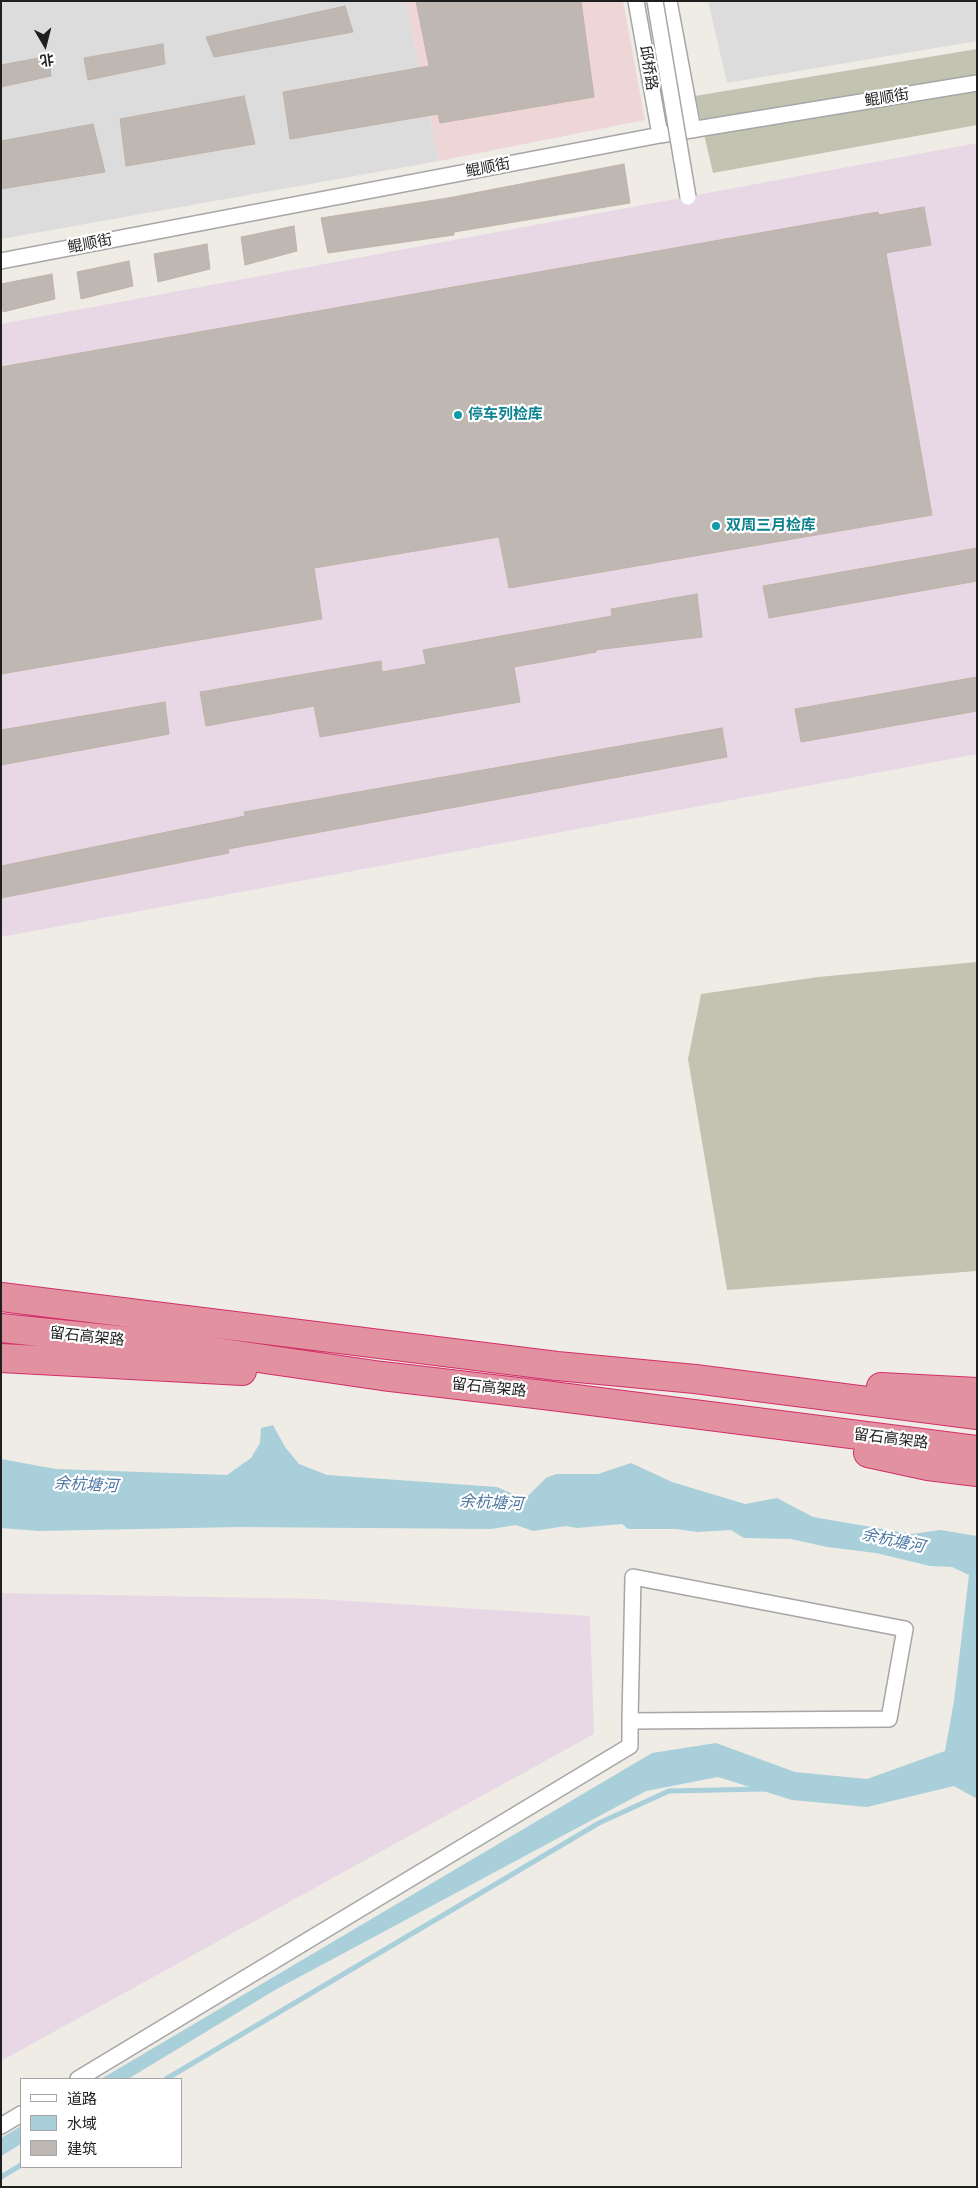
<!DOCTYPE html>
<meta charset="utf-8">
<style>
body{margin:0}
#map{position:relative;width:978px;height:2188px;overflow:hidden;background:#efece5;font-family:"Noto Sans","Noto Sans SC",sans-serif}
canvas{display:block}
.frame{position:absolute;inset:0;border:2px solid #1f1f1f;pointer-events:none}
.legend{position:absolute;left:20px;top:2078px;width:162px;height:90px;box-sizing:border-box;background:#fff;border:1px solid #a5a5a5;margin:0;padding:6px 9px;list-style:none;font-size:15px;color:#1f1f1f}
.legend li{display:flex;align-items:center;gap:10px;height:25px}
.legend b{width:25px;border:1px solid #a5a5a5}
.north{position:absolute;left:20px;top:20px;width:50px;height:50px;-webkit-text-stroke:4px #fff;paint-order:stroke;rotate:172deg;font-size:14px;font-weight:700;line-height:20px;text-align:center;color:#1f1f1f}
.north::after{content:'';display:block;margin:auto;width:18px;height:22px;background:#1f1f1f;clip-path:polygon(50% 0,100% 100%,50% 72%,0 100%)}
</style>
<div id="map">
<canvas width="978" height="2188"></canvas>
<div class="frame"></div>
<ul class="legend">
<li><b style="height:6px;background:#fff"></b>道路</li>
<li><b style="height:14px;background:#a8cfda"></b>水域</li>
<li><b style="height:14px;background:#bfb8b2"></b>建筑</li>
</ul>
<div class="north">北</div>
</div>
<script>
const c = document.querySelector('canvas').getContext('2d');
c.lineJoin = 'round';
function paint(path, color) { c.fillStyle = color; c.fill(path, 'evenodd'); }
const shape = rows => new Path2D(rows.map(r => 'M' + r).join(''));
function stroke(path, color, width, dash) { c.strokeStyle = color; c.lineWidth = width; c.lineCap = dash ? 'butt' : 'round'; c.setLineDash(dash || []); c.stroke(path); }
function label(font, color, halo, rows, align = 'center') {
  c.font = font + ' "Noto Sans","Noto Sans SC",sans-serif'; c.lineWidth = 4.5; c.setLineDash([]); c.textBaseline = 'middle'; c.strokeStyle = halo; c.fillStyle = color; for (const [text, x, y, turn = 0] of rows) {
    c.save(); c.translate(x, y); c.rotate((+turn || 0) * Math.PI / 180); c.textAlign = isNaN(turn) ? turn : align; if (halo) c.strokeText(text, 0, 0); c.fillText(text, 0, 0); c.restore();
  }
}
paint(shape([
 [1,1,406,1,439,161,1,239],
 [708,1,977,1,977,41,727,83]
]), '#dddcdc');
paint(shape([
 [406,1,623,1,645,120,439,161]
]), '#efd6d6');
paint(shape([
 [977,143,977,754,1,937,1,324],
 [1,1593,318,1599,590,1616,594,1734,1,2061]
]), '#e8d8e5');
paint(shape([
 [977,49,977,125,713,173,695,96],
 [977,962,977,1271,727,1290,688,1059,701,994,818,977]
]), '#c3c3b1');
paint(shape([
 [273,1425,285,1447,299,1464,327,1475,497,1487,515,1495,529,1495,546,1478,556,1474,598,1474,631,1463,672,1482,745,1504,777,1498,813,1517,912,1534,940,1530,977,1536,977,1799,954,1786,867,1807,792,1800,718,1777,646,1791,275,1990,128,2079,101,2079,652,1753,716,1743,795,1772,867,1779,945,1751,954,1701,969,1575,952,1567,930,1566,876,1553,827,1547,791,1539,744,1538,731,1530,697,1532,676,1529,628,1529,622,1524,577,1528,566,1526,533,1531,516,1525,491,1529,239,1527,39,1531,1,1528,1,1459,56,1469,227,1475,251,1458,260,1443,261,1428],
 [21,2126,21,2144,1,2156,1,2138]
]), '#a8cfda');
stroke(shape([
 [166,2079,599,1823,669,1791,764,1789],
 [1,2177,21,2165]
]), '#a8cfda', 5);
const building = shape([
 [416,1,581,1,594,97,440,123,438,114,290,139,283,92,429,66,416,1],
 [345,6,353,32,214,57,206,37,345,6],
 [163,44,165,64,88,80,84,58,163,44],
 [49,56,51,76,1,87,1,65,49,56],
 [244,96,255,144,126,166,120,119,244,96],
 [93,124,105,172,1,189,1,141,93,124],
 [624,164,630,203,454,232,454,235,328,253,321,218,448,198,624,164],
 [924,207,931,245,886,253,932,515,509,588,499,537,314,568,322,619,1,674,1,367,878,212,879,215,924,207],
 [294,226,297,251,245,265,241,237,294,226],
 [207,244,210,269,158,282,154,254,207,244],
 [129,261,133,286,81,299,77,272,129,261],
 [52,274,55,299,3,312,1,284,52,274],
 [977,548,977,581,769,618,763,586,977,548],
 [697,594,702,637,596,650,596,652,514,667,520,702,320,737,314,706,206,726,200,692,381,661,382,672,426,664,423,650,612,616,611,609,697,594],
 [977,677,977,711,801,742,795,709,977,677],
 [165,702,169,734,1,765,1,730,165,702],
 [722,728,727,757,228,849,229,853,1,898,1,866,245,816,244,812,722,728]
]);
paint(building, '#bfb8b2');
stroke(building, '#c0b3a8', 1);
const street = shape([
 [636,1,660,135],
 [669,1,693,130],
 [1,261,660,135,977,83],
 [78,2079,630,1746,630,1721,633,1577,905,1629,889,1719,630,1721],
 [1,2126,21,2114]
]);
const highway = shape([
 [1,1297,557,1366,695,1379,977,1415],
 [1,1328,175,1346,382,1376,552,1396,977,1450],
 [1,1358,242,1371],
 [881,1387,977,1392],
 [868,1453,928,1466,977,1472]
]);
stroke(street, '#a6a6a6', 18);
stroke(highway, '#d22e67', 30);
stroke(street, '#fff', 15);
stroke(highway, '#e291a1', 28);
const streetBridge = shape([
 [655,1,688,197]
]);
stroke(streetBridge, '#a6a6a6', 18, []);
stroke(streetBridge, '#fff', 15);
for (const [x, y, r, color] of [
 [458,415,5,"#0f9aa8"],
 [716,526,5,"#0f9aa8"]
]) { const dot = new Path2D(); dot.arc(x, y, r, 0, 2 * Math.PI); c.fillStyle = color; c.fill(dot); stroke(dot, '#fff', 2); }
label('15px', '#1f1f1f', '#fff', [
 ["邱桥路",648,68,80],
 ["鲲顺街",887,98,-9],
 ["鲲顺街",488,168,-11],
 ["鲲顺街",90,244,-11],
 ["留石高架路",87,1337,6],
 ["留石高架路",489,1388,6],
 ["留石高架路",891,1439,7]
]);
label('bold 15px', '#0d838f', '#fff', [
 ["停车列检库",468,415],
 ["双周三月检库",726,526]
], 'left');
label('italic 16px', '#4d78a2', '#fff', [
 ["余杭塘河",86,1485,3],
 ["余杭塘河",491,1503,3],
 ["余杭塘河",893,1541,12]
]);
</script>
